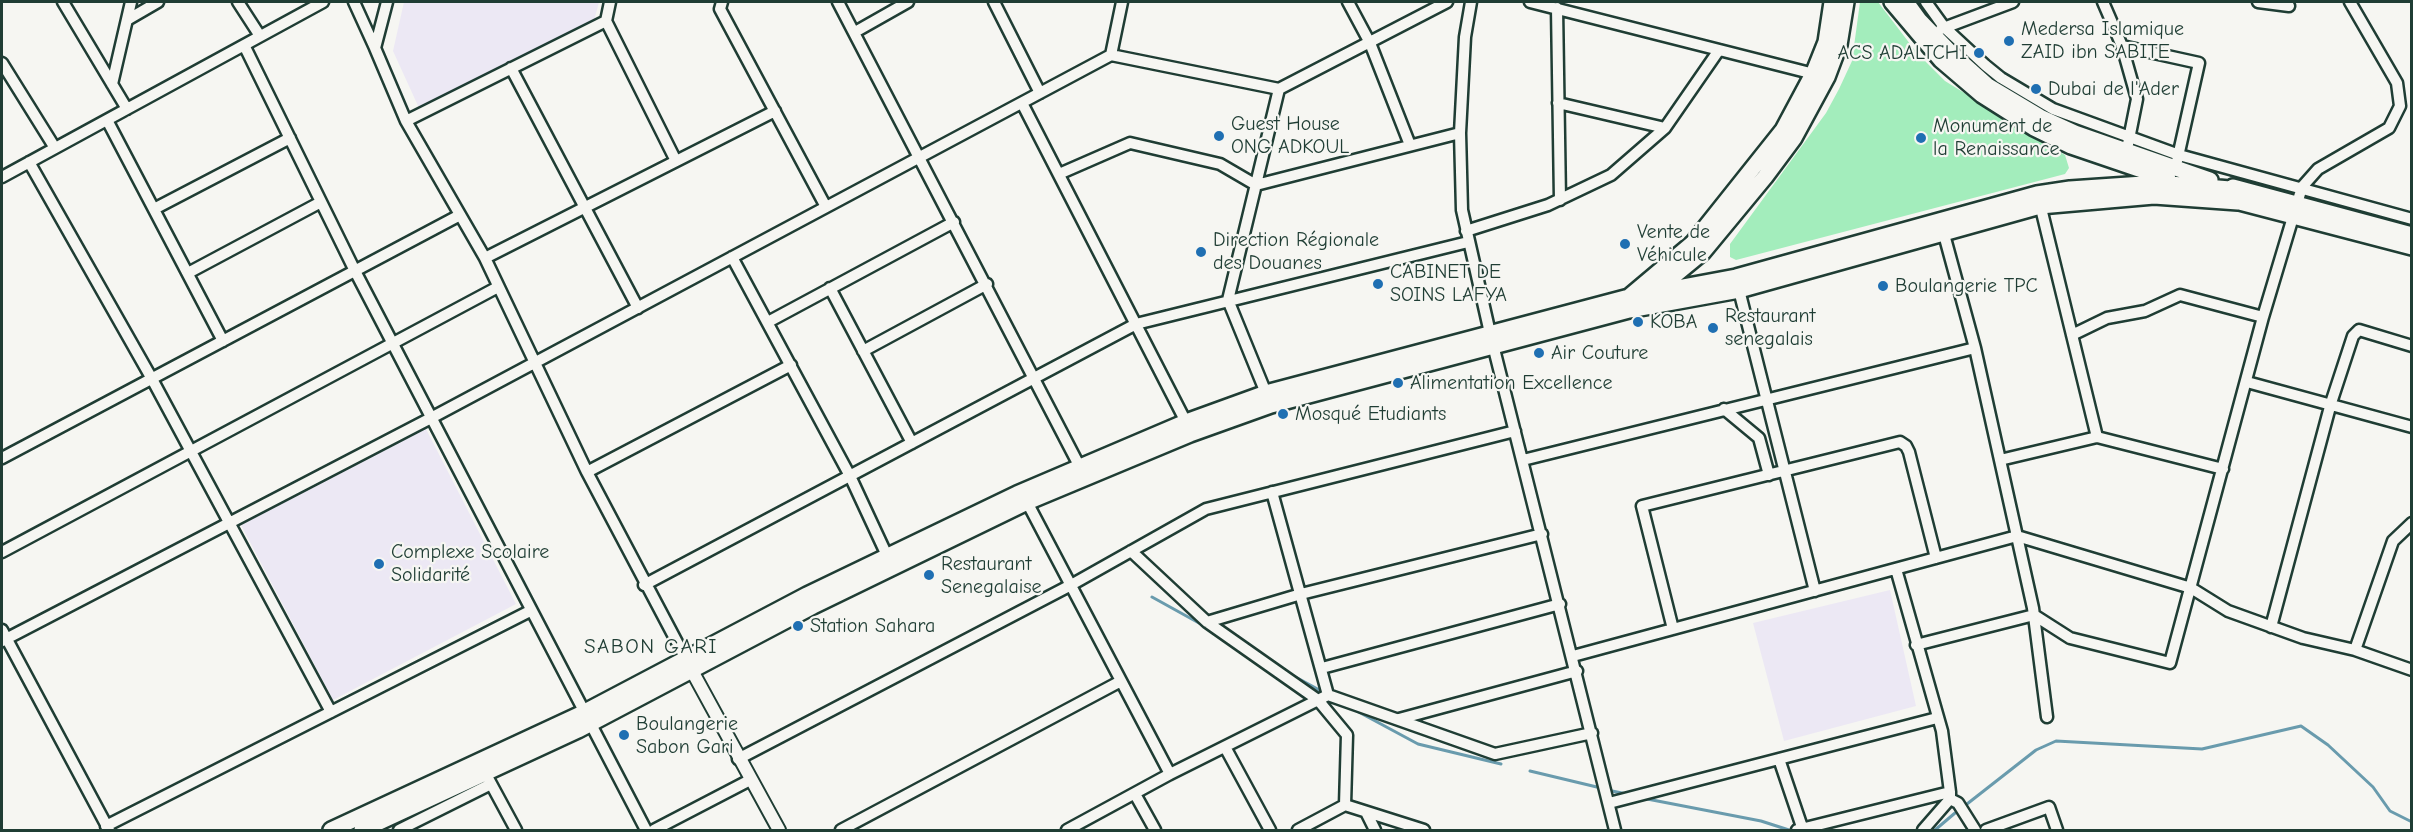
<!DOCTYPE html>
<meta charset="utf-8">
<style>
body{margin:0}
#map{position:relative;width:2413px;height:832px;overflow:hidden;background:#f6f6f2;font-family:"Comic Neue",sans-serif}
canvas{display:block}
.frame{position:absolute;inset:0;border:3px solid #1f3d34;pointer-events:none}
</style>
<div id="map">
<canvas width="2413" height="832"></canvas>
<div class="frame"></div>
</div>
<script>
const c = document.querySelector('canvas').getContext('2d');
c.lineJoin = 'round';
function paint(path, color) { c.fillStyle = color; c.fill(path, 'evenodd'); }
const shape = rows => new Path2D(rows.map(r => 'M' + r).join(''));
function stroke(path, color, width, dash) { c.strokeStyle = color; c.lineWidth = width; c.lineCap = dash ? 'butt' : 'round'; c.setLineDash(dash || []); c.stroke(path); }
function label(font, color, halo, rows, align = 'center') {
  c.font = font + ' "Comic Neue",sans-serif'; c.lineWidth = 4.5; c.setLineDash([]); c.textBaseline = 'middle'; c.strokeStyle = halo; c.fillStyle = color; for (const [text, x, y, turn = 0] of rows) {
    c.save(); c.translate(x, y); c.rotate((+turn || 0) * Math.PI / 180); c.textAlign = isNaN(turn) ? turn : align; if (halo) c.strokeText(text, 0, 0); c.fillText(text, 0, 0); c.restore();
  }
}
paint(shape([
 [404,2,599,2,594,21,419,108,393,51],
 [426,429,516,604,333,700,241,525],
 [1890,590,1916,706,1784,741,1753,623]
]), '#ece8f4');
paint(shape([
 [1860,2,1878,2,1917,53,1945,81,2065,155,2069,168,2065,174,1736,260,1730,257,1730,244,1826,113,1839,89,1852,61]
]), '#a3edbc');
stroke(shape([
 [1152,597,1208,628],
 [1290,674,1323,692],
 [1353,709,1418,744,1501,764],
 [1530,771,1601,788],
 [1607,790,1627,794],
 [1642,798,1761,821,1789,830],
 [1967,804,2036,750,2056,741,2202,749,2301,726,2328,745,2373,787,2390,811,2412,822],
 [1935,830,1955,813]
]), '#699bad', 3);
const minor = shape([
 [63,2,127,109],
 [238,2,260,36],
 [354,2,375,48],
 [387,2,375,48,406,121,485,258,587,472,689,665],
 [610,2,606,21,676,161],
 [722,2,720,9,826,207],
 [838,2,1083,473],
 [994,2,1040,93],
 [1348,2,1370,43,1410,145],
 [1471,2,1465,37,1460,133,1462,210,1490,333,1615,830],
 [1530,2,1818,75],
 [1926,2,1944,27,1985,65,2001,78,2053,109,2179,155,2412,219],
 [2103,2,2122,46,2137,99,2128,144],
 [2258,2,2289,6],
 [1557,8,1560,200],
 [127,20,158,2],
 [1941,29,2013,2],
 [855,32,908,2],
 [244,45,355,271,646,830],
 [2122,46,2199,63,2177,161],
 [1111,55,1122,2],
 [2,63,55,148],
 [511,68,638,308],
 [112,84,131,2],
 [1022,103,1186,422],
 [1558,103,1665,128],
 [107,120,223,341],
 [406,121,606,21],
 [29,162,152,379,331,712],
 [1059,174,1130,143,1220,164,1256,185,1460,133],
 [2,177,323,2],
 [2039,200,2097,437,2223,469],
 [154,209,290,138],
 [1942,227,1975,348,2033,608,2047,717],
 [1466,231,1548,205,1611,175,1665,128,1719,50],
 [732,257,850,476,890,562],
 [485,258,775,111],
 [188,273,321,202],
 [1738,286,1815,591],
 [830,288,912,443],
 [768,322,954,222],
 [2072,335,2107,318,2145,311,2180,295,2263,317],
 [863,351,987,284],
 [2247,382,2412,427],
 [1268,398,1228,300,1279,89],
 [1724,409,1759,438,1769,475],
 [2,458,460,215],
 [1523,460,1975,348],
 [2000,460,2097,437],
 [587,472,791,365],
 [1272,492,1328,695],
 [1027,502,1170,774],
 [1131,551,1207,622,1301,594,1542,534],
 [2,552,498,287],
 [1896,569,1942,731,1950,792,1950,799,1923,830],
 [644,585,1136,324,1468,242],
 [1207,622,1318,700,1347,735,1345,805],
 [2271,627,2331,403,2353,336,2359,330,2412,346],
 [1673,629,1642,506,1900,442,1906,446,1909,452,1936,558],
 [2,630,109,830],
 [2,641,431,418,1111,55,1279,89,1447,2],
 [1916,645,2034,615,2070,638,2170,663,2263,317,2302,187,2318,169,2389,128,2400,106,2397,83,2350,2],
 [2355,650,2393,541,2412,523],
 [1573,656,2017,536,2191,588,2228,611,2303,638,2355,650,2412,670],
 [1322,668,1560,604],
 [1399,719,1577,671],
 [1225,747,1270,830],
 [738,759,1071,585,1206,509,1515,431],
 [1779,759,1803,830],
 [489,780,516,830],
 [1135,794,1155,830],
 [1950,799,1958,803,1975,830],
 [1609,803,1937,718],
 [1366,812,1375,830],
 [106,826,530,611],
 [399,830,491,784],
 [654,830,750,780],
 [841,830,1121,681],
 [1067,830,1170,774,1328,695,1495,754,1592,733],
 [1298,830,1345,805,1424,830],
 [1797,830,1950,792],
 [1986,830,2049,807,2057,830]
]);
const tertiary = shape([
 [691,669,779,830]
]);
const primary = shape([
 [1892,2,1941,60,1982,95,2034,128,2071,146,2168,179],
 [1906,2,1919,20,1949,51,1988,86,2040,117,2075,133,2210,180],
 [2233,187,2412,235],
 [2228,199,2412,247],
 [1658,289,1703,252,1765,177,1794,138,1827,77,1839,45,1846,2],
 [1630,296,1693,243,1783,130,1814,72,1826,42,1832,2],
 [331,830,583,713,807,595,1017,494,1186,422,1266,393,1629,297,1736,277,2037,194,2070,189,2158,183,2242,190],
 [362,830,578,730,813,606,1027,502,1190,434,1271,405,1629,310,1739,290,2040,206,2154,196,2238,202]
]);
stroke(minor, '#1f3d34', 15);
stroke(tertiary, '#1f3d34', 16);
stroke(primary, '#1f3d34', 20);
stroke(minor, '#f6f6f2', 10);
stroke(tertiary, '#f6f6f2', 12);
stroke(primary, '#f6f6f2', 15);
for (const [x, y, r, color] of [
 [2009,41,6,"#1f6fb2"],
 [1979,53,6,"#1f6fb2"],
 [2036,89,6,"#1f6fb2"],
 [1219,136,6,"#1f6fb2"],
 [1921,138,6,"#1f6fb2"],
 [1625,244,6,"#1f6fb2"],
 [1201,252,6,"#1f6fb2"],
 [1378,284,6,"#1f6fb2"],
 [1883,286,6,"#1f6fb2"],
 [1638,322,6,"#1f6fb2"],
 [1713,328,6,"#1f6fb2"],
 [1539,353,6,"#1f6fb2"],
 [1398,383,6,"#1f6fb2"],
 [1283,414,6,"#1f6fb2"],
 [379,564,6,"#1f6fb2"],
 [929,575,6,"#1f6fb2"],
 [798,626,6,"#1f6fb2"],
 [624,735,6,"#1f6fb2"]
]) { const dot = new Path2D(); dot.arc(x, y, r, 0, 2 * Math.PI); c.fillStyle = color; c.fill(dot); stroke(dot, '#f6f6f2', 2); }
label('20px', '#1f3d34', '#f6f6f2', [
 ["Medersa Islamique",2021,29],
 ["ZAID ibn SABITE",2021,52],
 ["ACS ADALTCHI",1967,53,"right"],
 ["Dubai de l'Ader",2048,89],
 ["Guest House",1231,124],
 ["ONG ADKOUL",1231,147],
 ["Monument de",1933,126],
 ["la Renaissance",1933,149],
 ["Vente de",1637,232],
 ["Véhicule",1637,255],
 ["Direction Régionale",1213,240],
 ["des Douanes",1213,263],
 ["CABINET DE",1390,272],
 ["SOINS LAFYA",1390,295],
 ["Boulangerie TPC",1895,286],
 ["Restaurant",1725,316],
 ["senegalais",1725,339],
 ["KOBA",1650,322],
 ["Air Couture",1551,353],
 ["Alimentation Excellence",1410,383],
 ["Mosqué Etudiants",1295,414],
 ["Complexe Scolaire",391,552],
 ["Solidarité",391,575],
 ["Restaurant",941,564],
 ["Senegalaise",941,587],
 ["Station Sahara",810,626],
 ["Boulangerie",636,724],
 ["Sabon Gari",636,747]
], 'left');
c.letterSpacing = '1.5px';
label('21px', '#1f3d34', '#f6f6f2', [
 ["SABON GARI",651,647]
]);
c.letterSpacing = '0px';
</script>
